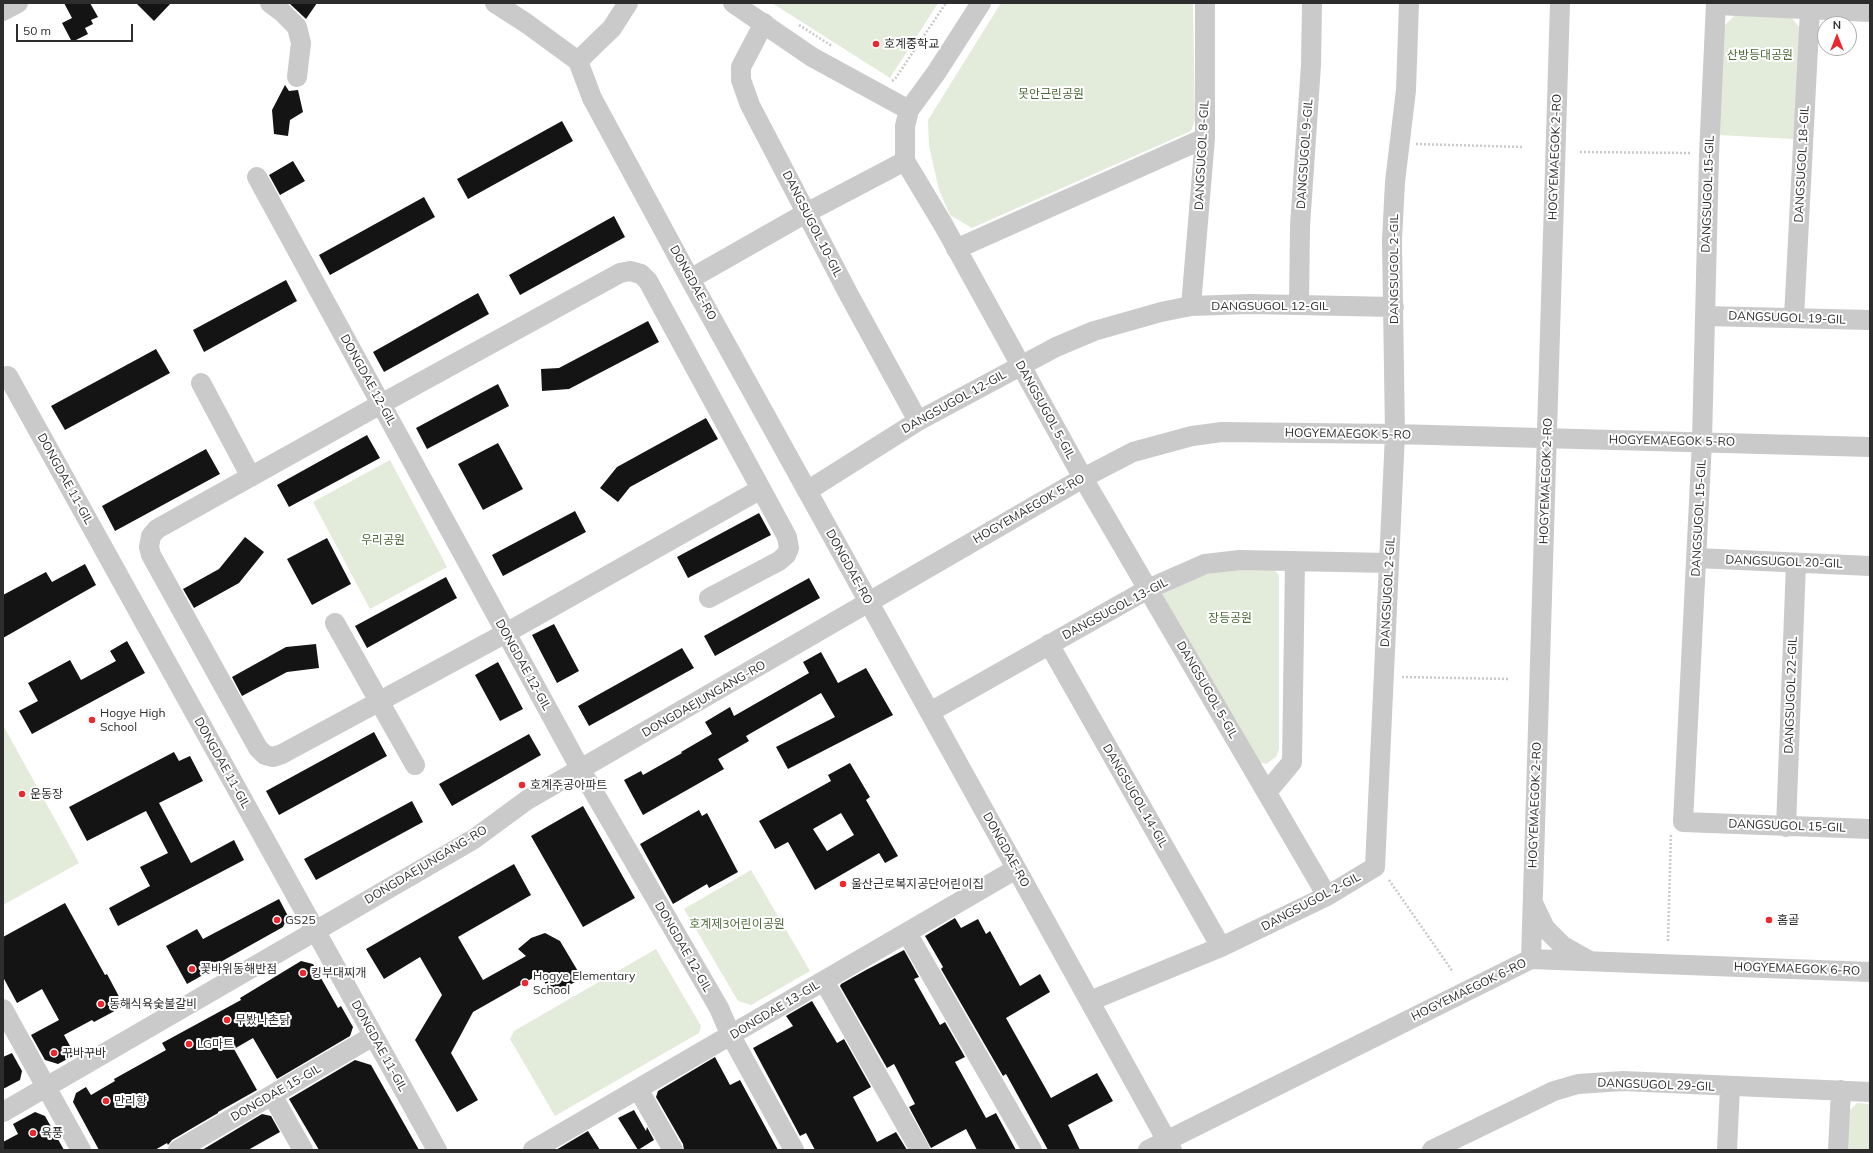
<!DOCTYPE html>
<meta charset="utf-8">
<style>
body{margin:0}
#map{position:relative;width:1873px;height:1153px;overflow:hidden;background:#fff;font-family:Mulish,sans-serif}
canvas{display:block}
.frame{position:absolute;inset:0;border:4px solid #2d2d2d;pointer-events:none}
.north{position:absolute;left:1817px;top:16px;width:40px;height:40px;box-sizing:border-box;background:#fff;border:1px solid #ababab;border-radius:50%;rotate:0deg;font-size:11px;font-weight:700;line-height:16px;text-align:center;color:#2d2d2d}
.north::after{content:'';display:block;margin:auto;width:14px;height:18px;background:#eb282f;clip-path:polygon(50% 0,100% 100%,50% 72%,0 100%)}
.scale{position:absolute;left:16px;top:24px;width:117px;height:18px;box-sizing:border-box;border:2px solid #2d2d2d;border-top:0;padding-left:5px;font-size:12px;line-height:14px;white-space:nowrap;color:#2d2d2d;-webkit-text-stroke:3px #fff;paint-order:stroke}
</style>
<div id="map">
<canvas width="1873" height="1153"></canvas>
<div class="frame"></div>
<div class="north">N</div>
<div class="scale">50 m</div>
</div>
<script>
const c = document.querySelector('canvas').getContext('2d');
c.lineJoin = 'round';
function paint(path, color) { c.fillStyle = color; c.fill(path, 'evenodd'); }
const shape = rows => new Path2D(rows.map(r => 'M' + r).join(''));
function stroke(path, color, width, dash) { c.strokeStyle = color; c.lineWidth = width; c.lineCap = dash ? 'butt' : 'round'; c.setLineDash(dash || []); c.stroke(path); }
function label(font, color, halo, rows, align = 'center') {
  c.font = font + ' Mulish,"Noto Sans KR",sans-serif'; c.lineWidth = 4; c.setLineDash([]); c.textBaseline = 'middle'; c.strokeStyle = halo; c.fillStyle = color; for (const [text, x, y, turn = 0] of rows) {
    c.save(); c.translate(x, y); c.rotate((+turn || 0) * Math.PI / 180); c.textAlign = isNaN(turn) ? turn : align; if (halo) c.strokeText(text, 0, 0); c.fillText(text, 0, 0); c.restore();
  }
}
paint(shape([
 [772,3,938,3,890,78],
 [1001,3,1193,3,1195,120,1191,131,972,228,950,215,939,190,929,146,928,120],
 [1735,15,1791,17,1800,28,1794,139,1719,135,1724,26],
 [390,460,447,567,370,609,313,502],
 [1269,565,1279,575,1279,749,1276,757,1266,764,1257,762,1162,598,1164,587,1185,577],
 [3,725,79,863,3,905],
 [751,870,810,971,751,1005,738,1001,684,909],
 [656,949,701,1026,699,1033,555,1116,510,1039,514,1031],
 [1857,1103,1870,1104,1870,1150,1846,1150,1848,1112]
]), '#e3ebda');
paint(shape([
 [64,3,90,3,98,17,91,20,93,24,85,28,88,34,72,42,62,23,72,18],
 [136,3,171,3,154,21],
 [289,3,317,3,306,19],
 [285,85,289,91,298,90,303,112,290,120,288,136,274,134,272,110],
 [562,121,573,141,468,199,457,179],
 [293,161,305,181,280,195,269,175],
 [424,197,435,217,330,275,319,255],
 [614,216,625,237,520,295,509,275],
 [286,280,297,301,204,352,193,330],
 [478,293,489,314,384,372,373,352],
 [648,321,659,342,569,389,542,391,541,369,559,368],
 [156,349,170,373,65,430,51,406],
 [498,384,509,406,427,449,416,428],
 [706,418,718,439,630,487,618,502,600,488,617,467],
 [367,435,380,458,289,507,277,485],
 [498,443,523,489,483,510,458,464],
 [206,449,220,474,115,531,102,506],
 [575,511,586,532,503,576,492,555],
 [759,513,771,535,688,578,677,557],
 [245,537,264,552,239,583,194,608,183,589,219,569],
 [327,538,351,584,312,605,287,559],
 [85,564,96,585,3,638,3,595,46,572,52,582],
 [446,577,457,598,367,648,355,626],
 [809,578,820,598,715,656,704,636],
 [554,624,579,671,557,683,532,635],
 [127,641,145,673,32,734,19,711,38,701,28,683,70,660,81,680,116,661,110,651],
 [316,644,319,668,287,672,242,696,232,677,286,647],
 [682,648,694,668,589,726,578,706],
 [821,652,838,683,866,668,893,715,788,769,776,747,835,717,821,693,746,736,749,741,718,759,724,769,643,815,624,780,641,771,643,775,682,753,681,752,712,734,705,722,730,707,734,716,809,673,803,662],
 [498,662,523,709,500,721,475,675],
 [374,732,387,756,279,815,266,791],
 [529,734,541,755,452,806,439,784],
 [174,752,179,761,190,756,203,781,159,803,191,863,234,840,244,860,118,926,109,908,150,886,140,867,168,853,146,811,87,841,69,807],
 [850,763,870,797,866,800,898,856,885,863,879,853,815,890,788,842,775,849,759,821,831,781,828,775],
 [841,813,854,835,827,851,813,829],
 [412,801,423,822,316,880,304,859],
 [583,806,635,898,583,927,531,836],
 [699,810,702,816,707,813,738,872,709,888,707,884,673,904,640,844],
 [514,864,531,895,458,937,483,980,526,956,518,949,531,938,545,933,560,941,582,978,552,995,540,974,473,1012,451,1053,478,1100,457,1112,415,1040,442,995,420,957,384,979,366,949],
 [279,899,288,916,283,927,208,969,210,971,187,984,166,946,197,929,203,939],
 [65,903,105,975,107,974,124,1006,94,1022,92,1020,64,1035,75,1055,58,1064,45,1060,31,1035,59,1020,42,989,17,1003,3,977,3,937],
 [955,918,961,928,978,919,986,934,990,931,1020,986,1040,974,1050,992,1006,1018,1051,1098,1097,1073,1113,1101,1068,1125,1080,1150,1048,1150,1006,1074,1003,1076,941,969,943,967,925,936],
 [904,950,919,977,914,979,940,1025,945,1022,965,1057,955,1062,986,1118,996,1113,1016,1150,977,1150,966,1129,931,1148,909,1107,915,1104,894,1064,887,1068,840,986,841,984,866,970],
 [301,961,313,964,338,1008,341,1006,353,1027,350,1036,277,1079,253,1038,234,1049,257,1090,218,1112,218,1113,172,1140,168,1145,167,1143,155,1150,99,1150,73,1102,76,1093,86,1087,91,1095,115,1081,114,1079,166,1050,162,1043,241,1000,240,998],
 [812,1001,837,1043,844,1039,871,1087,853,1097,877,1142,896,1132,907,1150,815,1150,806,1133,800,1136,753,1048,793,1026,786,1016],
 [12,1053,22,1071,20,1080,3,1089,3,1057],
 [715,1057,730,1085,740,1080,778,1150,684,1150,683,1144,656,1097,658,1091],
 [355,1060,371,1065,419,1150,319,1150,289,1099],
 [634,1110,646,1131,647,1127,654,1140,638,1150,618,1118],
 [35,1112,45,1116,64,1150,3,1150,3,1142,18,1134,13,1124],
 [262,1114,271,1116,280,1132,248,1150,202,1150],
 [588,1131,600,1150,556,1150]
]), '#141414');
stroke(shape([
 [799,25,832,46],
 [892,81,895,79,946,3],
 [1416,144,1523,147],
 [1580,152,1692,153],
 [1402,677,1510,679],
 [1389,880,1453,972],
 [1668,941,1671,834]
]), '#cacaca', 2.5, [2, 2]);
stroke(shape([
 [270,3,282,12,297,27,301,43,297,77],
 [495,3,526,23,578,61,592,98,690,279,1172,1150],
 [733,3,812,57,909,110],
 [981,3,936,73,909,110,905,126,905,161,944,226,1083,478,1327,896],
 [1716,3,1709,155,1702,441,1683,822,1870,829],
 [1716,5,1870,12],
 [3,11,18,3],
 [764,23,741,67,741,80,750,105,849,295,918,421],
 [578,61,612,28,628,3],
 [257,177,581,770,719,1008,731,1036,794,1150],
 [956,249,1205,138],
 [630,271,641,274,648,281,761,489,506,633,282,754,273,757,265,755,258,748,151,555,149,547,151,536,157,529,381,404,620,273,630,271],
 [690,279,806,213,905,161],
 [1299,305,1300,226,1311,65,1312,3],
 [1191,306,1205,138,1205,3],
 [1705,316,1870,320],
 [1794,317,1810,10],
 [8,376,437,1150],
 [201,383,251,477],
 [807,491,918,421,1056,347,1094,331,1161,312,1191,306,1249,304,1394,307],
 [1697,558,1870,566],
 [709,598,779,561,786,555,789,548,787,537,761,489],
 [335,623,415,765],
 [1049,644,1221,947],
 [930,712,1148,589,1205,564,1240,560,1389,563],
 [1267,792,1292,762,1295,561],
 [1786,827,1796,563],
 [1534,905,1545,928,1563,946,1588,960],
 [907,933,1032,1150],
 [1531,959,1560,3],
 [824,981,920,1150],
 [1090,1001,1221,947,1327,896,1375,867,1395,434,1392,240,1395,182,1406,90,1409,3],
 [3,1009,81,1150],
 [638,1089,673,1150],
 [272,1095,303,1150],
 [3,1112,474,839,527,800,1083,478,1133,452,1192,436,1222,432,1395,434,1870,447],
 [178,1150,373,1036],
 [533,1150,1016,869],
 [1148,1150,1531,959,1870,972],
 [1432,1150,1554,1091,1578,1084,1623,1081,1870,1092],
 [1727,1150,1730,1087],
 [1838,1150,1841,1090]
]), '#cacaca', 20);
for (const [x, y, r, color] of [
 [876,44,4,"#eb282f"],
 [92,720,4,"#eb282f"],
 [522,785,4,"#eb282f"],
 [22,794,4,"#eb282f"],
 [843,884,4,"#eb282f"],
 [277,920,4,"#eb282f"],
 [1769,920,4,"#eb282f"],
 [192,969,4,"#eb282f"],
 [303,973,4,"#eb282f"],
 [525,983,4,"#eb282f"],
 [101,1004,4,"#eb282f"],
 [227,1020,4,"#eb282f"],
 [189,1044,4,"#eb282f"],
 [54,1053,4,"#eb282f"],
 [106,1101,4,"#eb282f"],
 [33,1133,4,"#eb282f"]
]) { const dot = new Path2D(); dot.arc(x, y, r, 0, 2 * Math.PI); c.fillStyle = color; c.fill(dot); stroke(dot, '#fff', 1.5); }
label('12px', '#2d2d2d', '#fff', [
 ["호계중학교",884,44],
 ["Hogye High",100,713],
 ["School",100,727],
 ["호계주공아파트",530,785],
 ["운동장",30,794],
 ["울산근로복지공단어린이집",851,884],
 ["GS25",285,920],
 ["홈골",1777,920],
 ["꽃바위동해반점",200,969],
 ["킹부대찌개",311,973],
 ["Hogye Elementary",533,976],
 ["School",533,990],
 ["동해식육숯불갈비",109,1004],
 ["무봤나촌닭",235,1020],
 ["LG마트",197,1044],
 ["꾸바꾸바",62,1053],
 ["만리향",114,1101],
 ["육풍",41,1133]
], 'left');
label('12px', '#4e6a39', '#fff', [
 ["산방등대공원",1760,55],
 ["못안근린공원",1051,94],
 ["우리공원",383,540],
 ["장등공원",1230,618],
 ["호계제3어린이공원",737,924]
]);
label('12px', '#2d2d2d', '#fff', [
 ["DANGSUGOL 9-GIL",1305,154,-86],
 ["DANGSUGOL 8-GIL",1202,155,-87],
 ["HOGYEMAEGOK 2-RO",1555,157,-88],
 ["DANGSUGOL 18-GIL",1802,164,-87],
 ["DANGSUGOL 15-GIL",1708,194,-88],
 ["DANGSUGOL 10-GIL",812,224,63],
 ["DANGSUGOL 2-GIL",1394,269,-90],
 ["DONGDAE-RO",693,283,61],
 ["DANGSUGOL 12-GIL",1270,306],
 ["DANGSUGOL 19-GIL",1787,318,2],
 ["DONGDAE 12-GIL",368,380,61],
 ["DANGSUGOL 12-GIL",954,402,-29],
 ["DANGSUGOL 5-GIL",1045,410,61],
 ["HOGYEMAEGOK 5-RO",1348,434,1],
 ["HOGYEMAEGOK 5-RO",1672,441,1],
 ["DONGDAE 11-GIL",65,479,61],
 ["HOGYEMAEGOK 2-RO",1546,481,-88],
 ["HOGYEMAEGOK 5-RO",1029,509,-30],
 ["DANGSUGOL 15-GIL",1699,518,-87],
 ["DANGSUGOL 20-GIL",1784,562,2],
 ["DONGDAE-RO",849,567,61],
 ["DANGSUGOL 2-GIL",1388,592,-87],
 ["DANGSUGOL 13-GIL",1115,609,-28],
 ["DONGDAE 12-GIL",523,665,61],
 ["DANGSUGOL 5-GIL",1207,690,60],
 ["DANGSUGOL 22-GIL",1791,695,-88],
 ["DONGDAEJUNGANG-RO",704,699,-30],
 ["DONGDAE 11-GIL",222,763,61],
 ["DANGSUGOL 14-GIL",1135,796,60],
 ["HOGYEMAEGOK 2-RO",1535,805,-88],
 ["DANGSUGOL 15-GIL",1787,826,2],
 ["DONGDAE-RO",1006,850,61],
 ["DONGDAEJUNGANG-RO",426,865,-31],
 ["DANGSUGOL 2-GIL",1311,902,-28],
 ["DONGDAE 12-GIL",683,947,60],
 ["HOGYEMAEGOK 6-RO",1797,969,2],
 ["HOGYEMAEGOK 6-RO",1469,990,-26],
 ["DONGDAE 13-GIL",775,1010,-31],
 ["DONGDAE 11-GIL",379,1046,61],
 ["DANGSUGOL 29-GIL",1656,1085,2],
 ["DONGDAE 15-GIL",276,1093,-30]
]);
</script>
